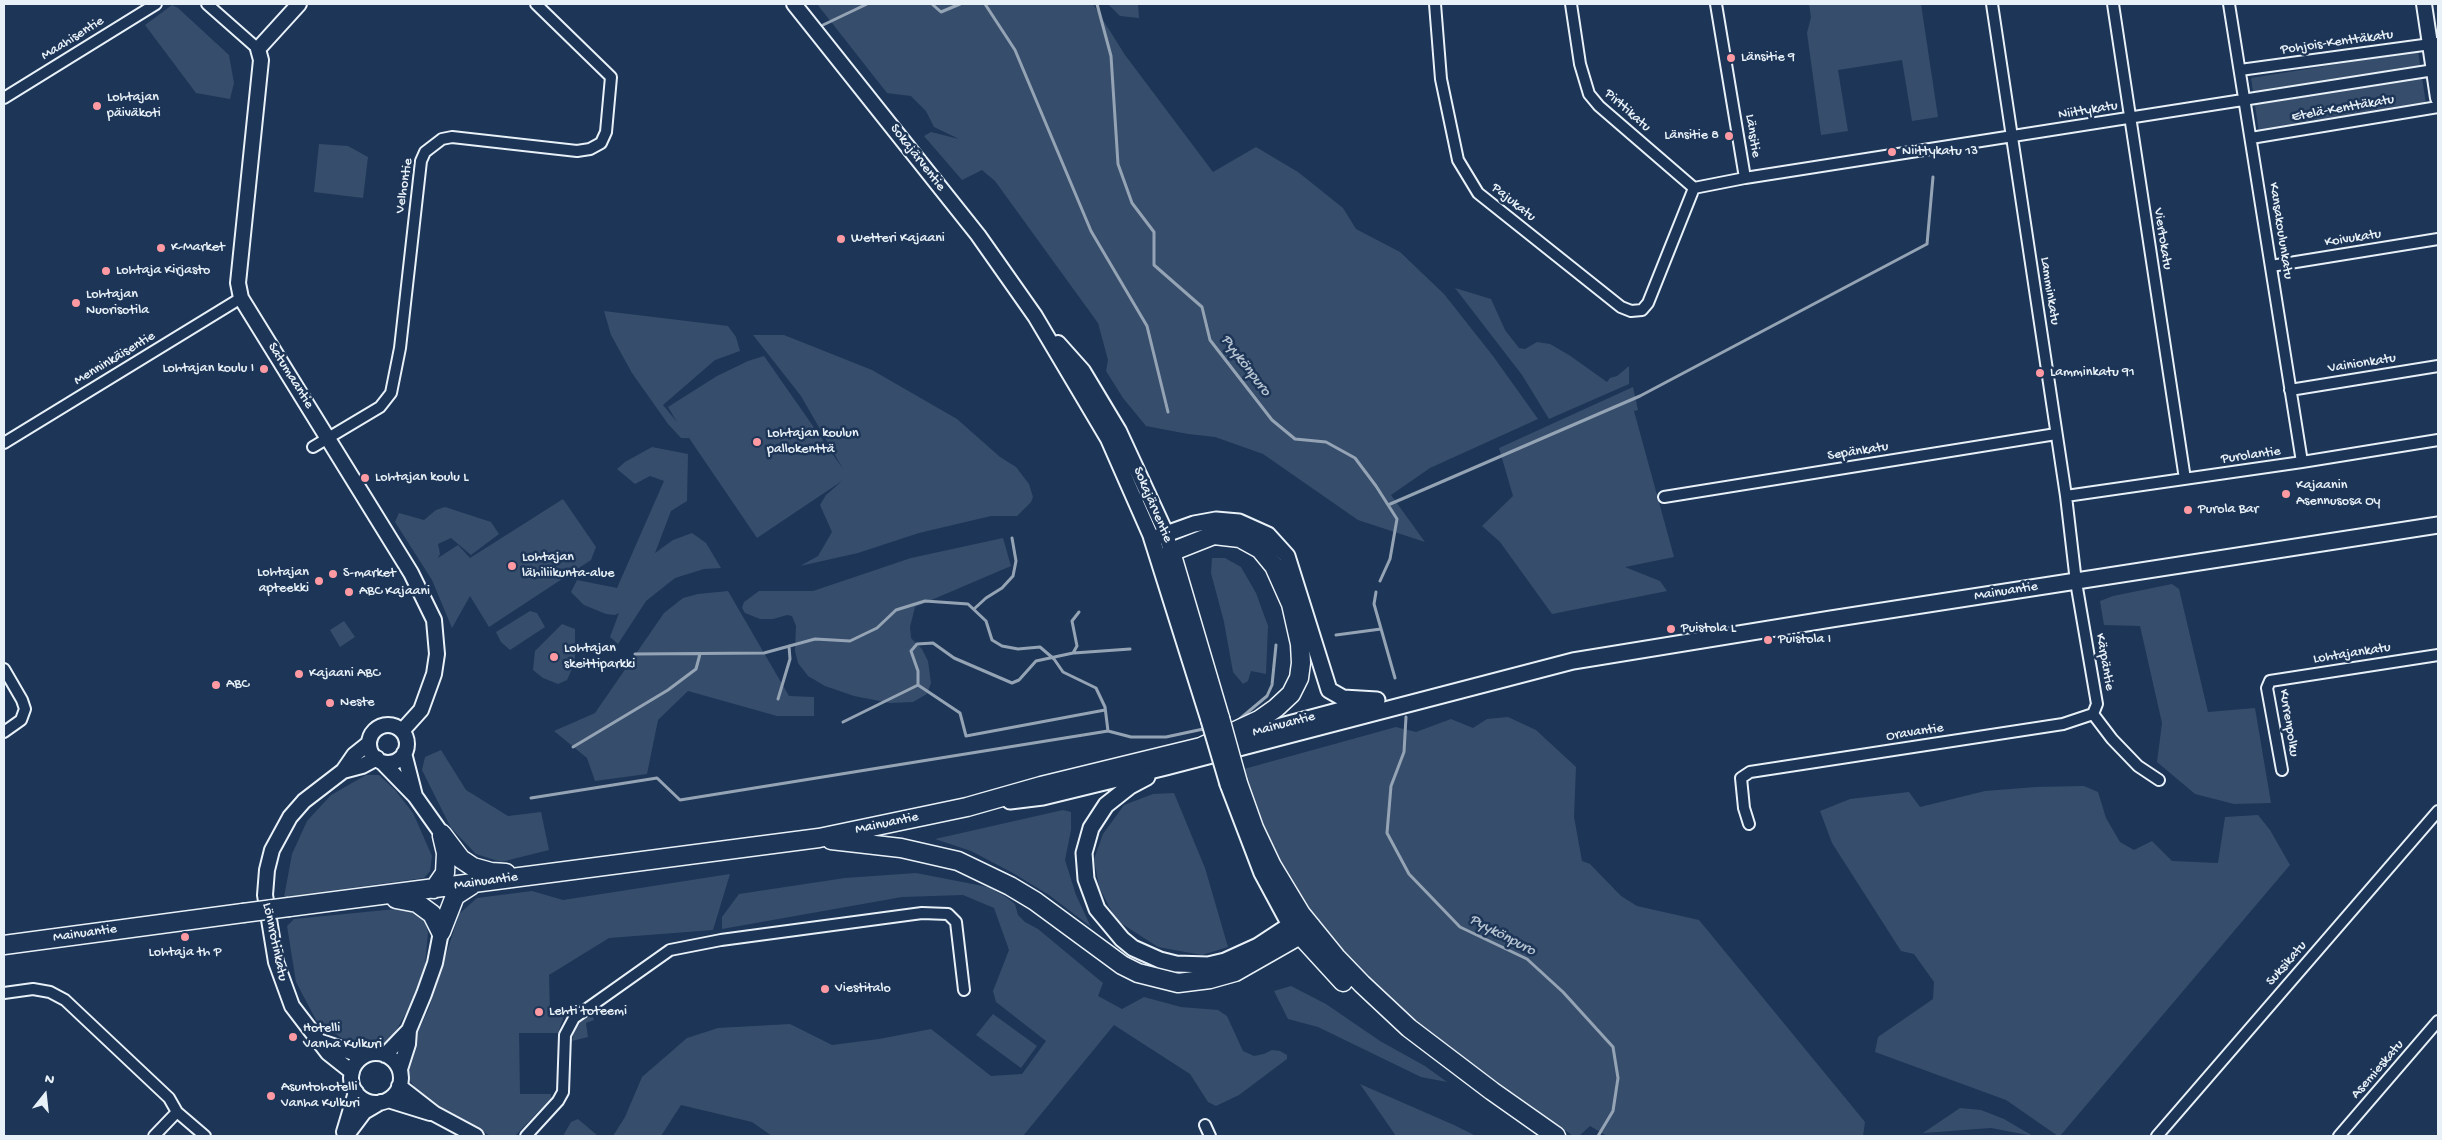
<!DOCTYPE html>
<meta charset="utf-8">
<style>
body{margin:0}
#map{position:relative;width:2442px;height:1140px;overflow:hidden;background:#1d3557;font-family:"Gochi Hand",sans-serif}
canvas{display:block}
.frame{position:absolute;inset:0;border:5px solid #e8f1f8;pointer-events:none}
.north{position:absolute;left:20px;top:1070px;width:50px;height:50px;-webkit-text-stroke:4px #1d3557;paint-order:stroke;rotate:16deg;font-size:14px;font-weight:700;line-height:20px;text-align:center;color:#e8f1f8}
.north::after{content:'';display:block;margin:auto;width:18px;height:22px;background:#e8f1f8;clip-path:polygon(50% 0,100% 100%,50% 72%,0 100%)}
</style>
<div id="map">
<canvas width="2442" height="1140"></canvas>
<div class="frame"></div>
<div class="north">N</div>
</div>
<script>
const c = document.querySelector('canvas').getContext('2d');
c.lineJoin = 'round';
function paint(path, color) { c.fillStyle = color; c.fill(path, 'evenodd'); }
const shape = rows => new Path2D(rows.map(r => 'M' + r).join(''));
function stroke(path, color, width, dash) { c.strokeStyle = color; c.lineWidth = width; c.lineCap = dash ? 'butt' : 'round'; c.setLineDash(dash || []); c.stroke(path); }
function label(font, color, halo, rows, align = 'center') {
  c.font = font + ' "Gochi Hand",sans-serif'; c.lineWidth = 5; c.setLineDash([]); c.textBaseline = 'middle'; c.strokeStyle = halo; c.fillStyle = color; for (const [text, x, y, turn = 0] of rows) {
    c.save(); c.translate(x, y); c.rotate((+turn || 0) * Math.PI / 180); c.textAlign = isNaN(turn) ? turn : align; if (halo) c.strokeText(text, 0, 0); c.fillText(text, 0, 0); c.restore();
  }
}
paint(shape([
 [817,4,1093,4,1125,55,1213,172,1256,147,1298,172,1343,208,1356,229,1400,252,1444,294,1493,356,1538,419,1430,468,1391,495,1425,542,1358,520,1263,454,1215,437,1188,434,1146,426,1123,398,1106,371,1108,360,1098,323,995,181,982,170,962,180,924,136,931,132,959,139,934,127,926,111,911,96,887,93],
 [1108,4,1138,4,1139,18,1120,16],
 [1809,4,1921,4,1938,117,1912,121,1902,60,1838,70,1848,131,1821,135,1807,33,1811,17],
 [172,5,178,8,229,55,234,83,230,99,196,93,145,25],
 [2418,51,2426,104,2259,132,2251,78],
 [319,144,348,146,368,157,363,198,314,192],
 [1455,288,1491,299,1505,330,1519,348,1525,349,1537,342,1550,344,1569,355,1607,382,1610,378,1617,376,1629,366,1629,384,1549,419,1522,375],
 [604,311,728,326,736,337,740,351,715,360,663,405,677,422,668,407,717,376,748,361,764,356,843,469,801,396,753,335,784,335,872,370,957,419,1000,457,1016,467,1029,484,1033,497,1031,502,1017,516,991,516,919,533,858,553,800,566,818,556,832,532,820,505,826,495,842,481,757,538,689,438,681,438,668,424,632,373,611,335],
 [1633,387,1638,410,1634,411,1674,557,1625,567,1660,581,1667,591,1552,614,1500,542,1482,526,1513,496,1499,448],
 [652,447,688,454,687,501,671,511,655,553,673,540,692,533,706,543,721,568,704,569,675,578,646,601,618,644,610,637,619,613,615,615,606,614,584,605,571,592,577,580,617,588,664,481,650,476,635,484,617,469,625,462],
 [563,499,596,547,591,560,489,627,470,596,452,628,432,580,395,522,399,513,424,520,436,510,445,507,491,522,499,534,471,555,451,538,438,544,440,554,438,558,458,545,470,558],
 [1003,538,1011,566,915,607,910,627,911,638,922,649,928,661,931,683,927,694,913,702,890,703,854,696,825,686,808,676,798,663,795,651,796,626,792,616,787,615,773,619,760,619,745,613,742,608,744,602,759,591,813,591,911,558],
 [1212,558,1225,558,1241,567,1256,593,1268,626,1266,674,1251,671,1248,681,1243,684,1233,672,1224,622,1211,573],
 [2172,584,2179,589,2208,712,2255,708,2271,803,2234,804,2195,794,2157,762,2162,723,2140,626,2104,625,2100,601,2113,596],
 [728,591,789,696,814,697,814,716,777,716,688,691,658,720,647,774,595,781,587,758,554,731,595,713,664,613,683,598,698,594],
 [530,611,537,613,545,627,510,650,501,642,496,632],
 [344,621,355,637,340,647,330,630],
 [562,624,575,629,575,662,567,680,558,684,543,678,533,670,535,651],
 [1508,717,1536,730,1576,767,1574,817,1582,861,1590,864,1621,896,1637,906,1699,920,1865,1122,1863,1136,1607,1136,1590,1126,1579,1136,1573,1136,1421,1027,1343,954,1298,897,1273,857,1250,799,1244,769,1396,727,1416,732,1451,719,1473,728,1487,719],
 [441,750,466,790,508,816,541,812,549,850,501,862,476,854,451,828,422,770,425,757],
 [366,775,379,775,395,790,413,813,432,856,430,871,424,878,284,897,292,854,307,821,331,795],
 [2084,786,2098,792,2106,818,2120,842,2134,850,2152,841,2172,861,2218,863,2225,817,2258,815,2270,830,2290,865,2060,1136,2058,1136,2006,1100,1875,1052,1878,1037,1933,999,1934,982,1914,954,1901,951,1832,843,1820,811,1850,799,1909,792,1920,807,1985,791,2036,787],
 [1174,793,1205,868,1228,947,1202,955,1158,947,1116,920,1099,887,1094,859,1103,834,1124,805,1153,794],
 [1063,810,1071,812,1071,830,1065,860,1076,895,1091,927,1049,895,1013,873,971,851,935,839],
 [916,873,988,887,1006,897,1015,904,1018,915,1025,922,1038,929,1103,983,1098,996,1122,1009,1144,997,1181,1007,1218,1010,1227,1016,1243,1051,1254,1056,1264,1054,1272,1050,1280,1051,1287,1055,1287,1059,1239,1095,1216,1106,1208,1102,1190,1074,1114,1025,1023,1136,772,1136,752,1122,681,1105,661,1136,613,1136,625,1117,642,1077,687,1038,718,1028,790,1024,832,1045,879,1039,931,1029,991,1076,1022,1074,1046,1041,996,1002,993,991,1009,950,994,908,963,895,902,897,722,929,722,917,739,894,845,878],
 [730,874,713,930,609,938,549,975,550,1014,564,1016,558,1033,519,1033,520,1094,551,1094,551,1098,515,1136,491,1136,444,1110,417,1091,407,1076,413,1043,429,1008,459,914,477,898,532,891,563,900],
 [406,908,424,919,428,932,425,965,413,1001,394,1034,377,1049,353,1046,316,1020,296,982,287,926,294,919],
 [1291,986,1326,1004,1380,1041,1425,1066,1447,1082,1421,1077,1318,1027,1288,1019,1274,991],
 [591,1012,594,1020,586,1023,588,1037,572,1041,574,1029,579,1021],
 [993,1014,1037,1046,1021,1068,976,1035],
 [1360,1084,1454,1125,1476,1136,1396,1136],
 [1960,1108,1981,1110,2004,1119,2033,1136,1991,1128,1923,1133],
 [578,1119,598,1136,563,1136,571,1122]
]), '#374d6c');
stroke(shape([
 [932,4,941,12,960,4],
 [985,4,1015,50,1091,231,1147,326,1168,412],
 [1097,4,1111,56,1118,164,1132,203,1154,232,1154,265,1202,307,1210,340,1272,420,1295,439,1326,442,1355,458,1376,486,1397,519,1390,559,1380,581],
 [823,25,867,4],
 [1388,505,1640,396,1927,244,1933,177],
 [1376,592,1374,604,1395,678],
 [974,609,986,598,1002,588,1013,576,1016,561,1012,538],
 [1336,635,1381,629],
 [1074,653,1130,649],
 [635,654,764,653,815,639,850,641,877,628,896,610,925,601,968,604,986,621,992,640,1002,646,1018,649,1040,647,1054,659,1063,672,1096,688,1105,707,1108,731],
 [918,685,918,671,911,651,917,644,933,643,954,658,1012,683,1019,680,1036,661,1073,653,1077,646,1072,621,1079,612],
 [778,699,790,659,789,646],
 [1406,717,1404,752,1391,786,1387,833,1409,874,1460,927,1527,959,1563,992,1613,1047,1618,1078,1613,1111,1598,1136],
 [843,722,918,685,960,713,966,736,1105,710],
 [1236,722,1267,696,1272,685,1276,645],
 [573,747,668,690,696,669,700,654],
 [531,798,657,778,680,800,1108,731,1131,737,1166,737,1208,728]
]), '#95a4b5', 3);
const street = shape([
 [207,4,258,49],
 [1435,4,1441,79,1458,160,1478,193,1621,307,1631,311,1642,310,1648,303,1694,188,1745,178,2434,70],
 [1571,4,1580,64,1589,94,1599,106,1694,188],
 [1716,4,1745,178],
 [1992,4,2066,496,2076,582,2097,704,2093,714],
 [2113,4,2185,479],
 [2229,4,2302,462],
 [2240,70,2438,43],
 [4,98,156,4],
 [2251,138,2438,107],
 [2271,266,2438,239],
 [2290,390,2438,366],
 [4,443,241,298],
 [313,447,380,407,391,393,400,348,421,161,425,152,442,139,452,137,577,151,590,149,601,143,606,132,611,77,536,4],
 [2066,496,2302,462,2438,440],
 [1664,497,2056,434],
 [4,669,22,700,25,709,21,720,4,732],
 [2093,714,2112,739,2138,766,2159,780],
 [2282,770,2267,688,2270,681,2438,655],
 [1749,824,1744,808,1741,778,1750,772,2063,724,2093,714],
 [4,993,33,989,50,992,65,1000,169,1098,177,1112],
 [1205,1125,1210,1136],
 [154,1136,177,1112,205,1136],
 [526,1136,558,1101,563,1092,565,1035,574,1018,670,950,721,940,922,913,948,914,956,922,964,990],
 [2157,1136,2438,811],
 [2339,1136,2438,1021]
]);
const secondary = shape([
 [299,4,258,49,261,60,238,283,241,298,411,573,434,620,437,654,434,674,421,710,402,731],
 [794,4,978,235,1035,316,1108,439,1152,539],
 [2424,4,2438,98],
 [1058,343,1083,371,1119,431,1166,533,1171,552],
 '369 744a19 19 0 1 1 38 0a19 19 0 1 1-38 0Z',
 [404,753,415,796],
 [382,762,415,796,442,834],
 [343,771,362,766,377,758],
 [321,1042,363,1056],
 '351 1078a25 25 0 1 1 50 0a25 25 0 1 1-50 0Z',
 [385,1055,409,1030],
 [400,1069,408,1044,409,1030,424,994,435,963,441,932],
 [352,1072,328,1053,292,1006,276,962,265,895,267,870,272,850,290,817,304,801,343,771,354,755,369,743],
 [399,1086,435,1114,476,1136],
 [388,1100,430,1113],
 [344,1132,356,1092],
 [346,1136,364,1112,381,1102]
]);
const primary = shape([
 [1209,720,1152,539,1194,524,1216,520,1239,522,1268,535,1287,556,1329,690,1343,698,1377,700],
 [1232,739,1364,704],
 [1147,777,1130,786,1106,805,1091,828,1084,853,1086,879,1097,909,1122,939,1133,948,1160,960,1176,964,1208,965,1225,961,1258,946,1290,925,1301,914],
 [1228,784,1262,873,1290,925,1296,932],
 [1010,801,1043,797,1166,767,1573,661,1831,619,2438,525]
]);
const highway = shape([
 [1238,783,1254,828,1272,866,1301,914,1336,957,1362,984,1409,1028,1492,1091,1556,1136],
 [442,834,461,859,473,867,491,872,506,873],
 [831,840,901,848,958,861,1010,886,1035,901,1122,965,1138,973,1178,983,1210,979,1235,972,1300,935,1311,926],
 [434,889,445,873,446,853,442,836],
 [396,899,417,903,432,914,441,932],
 [289,907,819,838,967,807,1041,786,1201,747,1259,720,1276,708,1291,694,1299,678,1301,663,1300,644,1291,604,1274,566,1260,549,1240,538,1214,535,1171,552,1220,718],
 [441,932,455,896,472,885],
 [1300,935,1343,982],
 [4,945,243,913]
]);
stroke(street, '#e8f1f8', 14);
stroke(secondary, '#e8f1f8', 18);
stroke(primary, '#e8f1f8', 19);
stroke(highway, '#e8f1f8', 21);
stroke(street, '#1d3557', 10);
stroke(secondary, '#1d3557', 14);
stroke(primary, '#1d3557', 15);
stroke(highway, '#1d3557', 18);
const primaryBridge = shape([
 [1209,720,1228,784]
]);
const highwayBridge = shape([
 [1220,718,1238,783],
 [243,913,289,907]
]);
stroke(primaryBridge, '#e8f1f8', 19, []);
stroke(highwayBridge, '#e8f1f8', 21, []);
stroke(primaryBridge, '#1d3557', 15);
stroke(highwayBridge, '#1d3557', 18);
for (const [x, y, r, color] of [
 [1731,58,5,"#ff9aa2"],
 [97,106,5,"#ff9aa2"],
 [1729,136,5,"#ff9aa2"],
 [1892,152,5,"#ff9aa2"],
 [841,239,5,"#ff9aa2"],
 [161,248,5,"#ff9aa2"],
 [106,271,5,"#ff9aa2"],
 [76,303,5,"#ff9aa2"],
 [264,369,5,"#ff9aa2"],
 [2040,373,5,"#ff9aa2"],
 [757,442,5,"#ff9aa2"],
 [365,478,5,"#ff9aa2"],
 [2286,494,5,"#ff9aa2"],
 [2188,510,5,"#ff9aa2"],
 [512,566,5,"#ff9aa2"],
 [333,574,5,"#ff9aa2"],
 [319,581,5,"#ff9aa2"],
 [349,592,5,"#ff9aa2"],
 [1671,629,5,"#ff9aa2"],
 [1768,640,5,"#ff9aa2"],
 [554,657,5,"#ff9aa2"],
 [299,674,5,"#ff9aa2"],
 [216,685,5,"#ff9aa2"],
 [330,703,5,"#ff9aa2"],
 [185,937,5,"#ff9aa2"],
 [825,989,5,"#ff9aa2"],
 [539,1012,5,"#ff9aa2"],
 [293,1037,5,"#ff9aa2"],
 [271,1096,5,"#ff9aa2"]
]) { const dot = new Path2D(); dot.arc(x, y, r, 0, 2 * Math.PI); c.fillStyle = color; c.fill(dot); stroke(dot, '#1d3557', 2); }
label('14px', '#e8f1f8', '#1d3557', [
 ["Maahisentie",73,39,-32],
 ["Pohjois-Kenttäkatu",2337,43,-8],
 ["Etelä-Kenttäkatu",2343,109,-10],
 ["Pirttikatu",1627,111,42],
 ["Niittykatu",2088,111,-9],
 ["Länsitie",1752,136,81],
 ["Sokajärventie",917,158,52],
 ["Velhontie",405,186,-81],
 ["Pajukatu",1513,203,39],
 ["Kansakoulunkatu",2280,231,81],
 ["Viertokatu",2162,239,81],
 ["Koivukatu",2353,239,-9],
 ["Lamminkatu",2049,291,81],
 ["Menninkäisentie",115,359,-31],
 ["Vainionkatu",2362,364,-9],
 ["Satumaantie",290,376,58],
 ["Sepänkatu",1858,452,-9],
 ["Purolantie",2251,456,-8],
 ["Sokajärventie",1152,505,67],
 ["Mainuantie",2006,592,-9],
 ["Lohtajankatu",2352,654,-9],
 ["Kärpäntie",2104,662,80],
 ["Kurrenpolku",2288,723,81],
 ["Mainuantie",1284,725,-15],
 ["Oravantie",1915,733,-9],
 ["Mainuantie",887,824,-12],
 ["Mainuantie",486,882,-8],
 ["Mainuantie",85,934,-8],
 ["Lönnrotinkatu",274,942,78],
 ["Suksikatu",2287,964,-49],
 ["Asemieskatu",2378,1070,-49]
]);
label('14px', '#e8f1f8', '#1d3557', [
 ["Länsitie 9",1741,58],
 ["Lohtajan",107,98],
 ["päiväkoti",107,114],
 ["Länsitie 8",1719,136,"right"],
 ["Niittykatu 13",1902,152],
 ["Wetteri Kajaani",851,239],
 ["K-Market",171,248],
 ["Lohtaja Kirjasto",116,271],
 ["Lohtajan",86,295],
 ["Nuorisotila",86,311],
 ["Lohtajan koulu I",254,369,"right"],
 ["Lamminkatu 91",2050,373],
 ["Lohtajan koulun",767,434],
 ["pallokenttä",767,450],
 ["Lohtajan koulu L",375,478],
 ["Kajaanin",2296,486],
 ["Asennusosa Oy",2296,502],
 ["Purola Bar",2198,510],
 ["Lohtajan",522,558],
 ["lähiliikunta-alue",522,574],
 ["Lohtajan",309,573,"right"],
 ["apteekki",309,589,"right"],
 ["S-market",343,574],
 ["ABC Kajaani",359,592],
 ["Puistola L",1681,629],
 ["Puistola I",1778,640],
 ["Lohtajan",564,649],
 ["skeittiparkki",564,665],
 ["Kajaani ABC",309,674],
 ["ABC",226,685],
 ["Neste",340,703],
 ["Lohtaja th P",185,953,"center"],
 ["Viestitalo",835,989],
 ["Lehti toteemi",549,1012],
 ["Hotelli",303,1029],
 ["Vanha Kulkuri",303,1045],
 ["Asuntohotelli",281,1088],
 ["Vanha Kulkuri",281,1104]
], 'left');
label('italic 15px', '#b7c4d1', '#1d3557', [
 ["Pyykönpuro",1245,366,53],
 ["Pyykönpuro",1502,936,28]
]);
</script>
